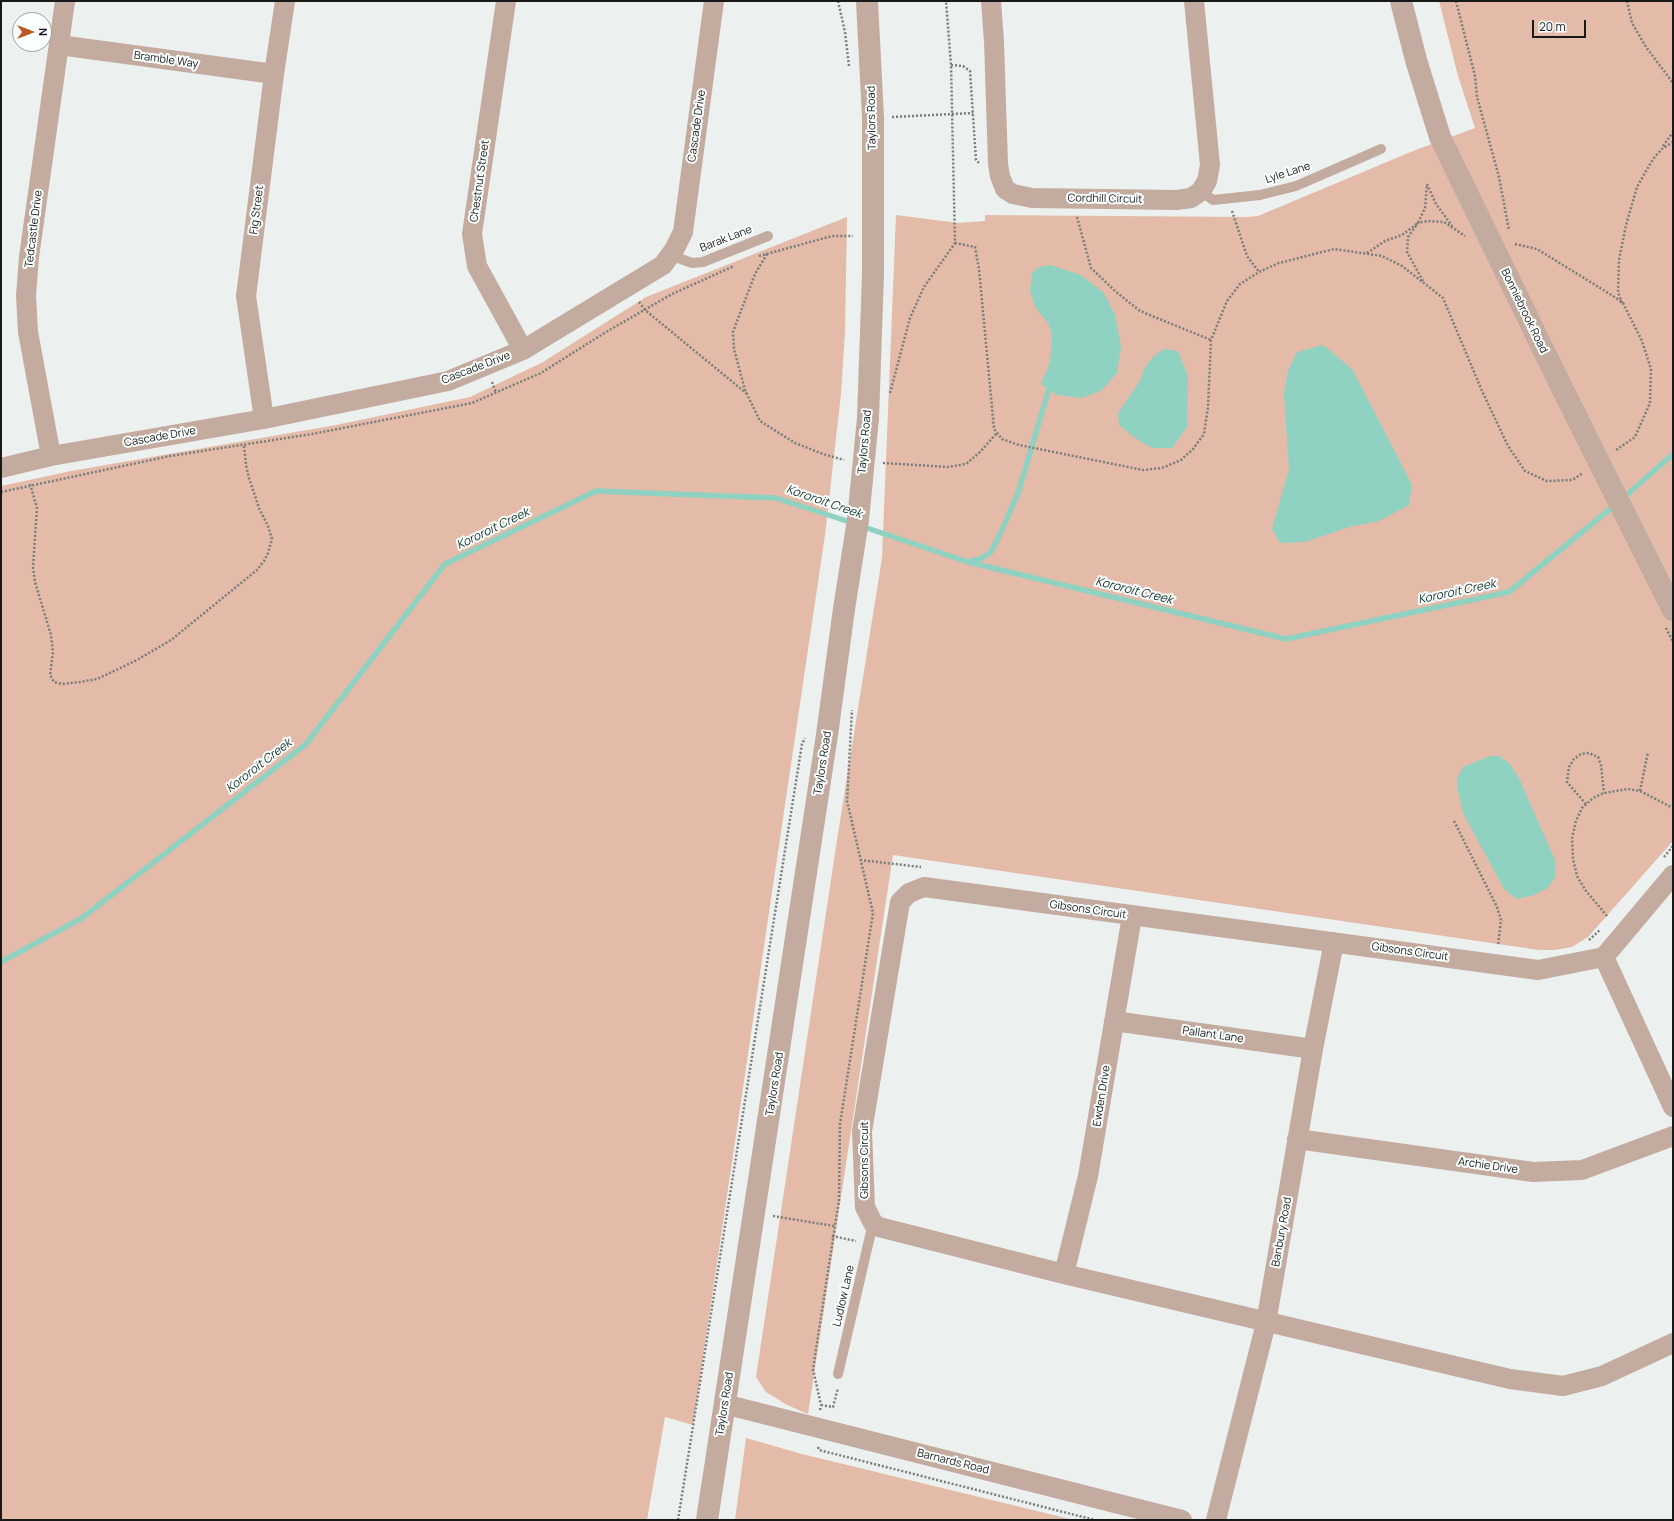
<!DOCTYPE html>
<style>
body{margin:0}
#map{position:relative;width:1674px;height:1521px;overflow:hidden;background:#ecf1f0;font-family:Manrope,sans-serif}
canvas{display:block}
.frame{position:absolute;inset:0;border:2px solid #171918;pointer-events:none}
.north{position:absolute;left:12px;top:12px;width:40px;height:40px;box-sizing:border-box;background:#fafefd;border:1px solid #9fa2a1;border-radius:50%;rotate:90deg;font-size:11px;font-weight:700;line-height:16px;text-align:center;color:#171918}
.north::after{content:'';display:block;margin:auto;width:14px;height:18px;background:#bc5920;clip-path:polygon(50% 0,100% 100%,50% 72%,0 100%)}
.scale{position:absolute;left:1532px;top:20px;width:54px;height:18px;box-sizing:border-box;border:2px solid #171918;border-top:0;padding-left:5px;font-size:12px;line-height:14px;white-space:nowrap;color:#171918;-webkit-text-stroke:3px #fafefd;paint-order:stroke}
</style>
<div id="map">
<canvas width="1674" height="1521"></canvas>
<div class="frame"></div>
<div class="north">N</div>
<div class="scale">20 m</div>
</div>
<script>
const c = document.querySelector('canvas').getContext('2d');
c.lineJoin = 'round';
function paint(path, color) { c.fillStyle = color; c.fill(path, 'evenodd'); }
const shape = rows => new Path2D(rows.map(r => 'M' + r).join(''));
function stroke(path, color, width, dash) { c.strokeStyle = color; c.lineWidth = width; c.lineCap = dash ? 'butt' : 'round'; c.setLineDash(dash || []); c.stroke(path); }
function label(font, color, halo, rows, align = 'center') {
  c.font = font + ' Manrope,sans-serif'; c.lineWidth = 4; c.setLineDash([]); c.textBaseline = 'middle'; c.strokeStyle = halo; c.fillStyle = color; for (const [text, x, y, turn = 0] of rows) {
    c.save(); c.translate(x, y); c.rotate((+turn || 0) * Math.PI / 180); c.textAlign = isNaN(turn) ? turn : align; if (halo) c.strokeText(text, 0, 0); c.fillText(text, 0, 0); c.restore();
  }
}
paint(shape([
 [1439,1,1673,1,1673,841,1588,937,1572,947,1555,950,1539,950,893,855,808,1414,787,1405,766,1392,756,1377,837,840,882,558,896,215,958,223,985,221,985,215,1246,217,1258,216,1413,151,1475,128,1458,76],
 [847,217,845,331,841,394,825,535,693,1425,665,1417,647,1520,1,1520,1,486,71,471,336,425,470,397,543,362,646,297],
 [746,1438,802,1454,1074,1520,735,1520]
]), '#e3bba8');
paint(shape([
 [1050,265,1081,275,1104,293,1115,315,1121,347,1117,373,1101,391,1081,398,1057,395,1041,384,1050,363,1052,335,1048,323,1035,307,1030,291,1032,273,1039,267],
 [1323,345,1352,369,1372,407,1412,485,1409,505,1379,521,1349,527,1305,542,1280,543,1272,529,1289,469,1284,393,1288,371,1297,352],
 [1164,349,1178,351,1188,376,1187,427,1172,448,1152,448,1135,438,1119,425,1118,413,1140,381,1144,369,1153,357],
 [1490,756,1499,756,1509,763,1519,778,1555,860,1555,877,1548,888,1534,895,1517,899,1504,889,1463,813,1458,791,1457,779,1463,767]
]), '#90d2c1');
stroke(shape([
 [1622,499,1673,454],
 [861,526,968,562,1286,639,1509,592,1615,505],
 [969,562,982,558,991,552,1002,530,1018,493,1049,389],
 [1,962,82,918,306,744,445,564,596,491,776,498,853,523]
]), '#90d2c1', 5.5);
stroke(shape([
 [838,1,845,32,849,66],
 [1456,1,1475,76,1477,97,1499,177,1509,230],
 [1627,1,1632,23,1646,47,1673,83],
 [951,65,963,66,970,71,976,160,979,163],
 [892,117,973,113],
 [1663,146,1673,132],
 [1427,184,1436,204,1452,226],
 [1232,211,1247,256,1259,272],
 [1077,217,1091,268,1115,291,1140,311,1211,340],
 [955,243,975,247,979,269,994,429,1002,439,1019,445,1143,470,1162,468,1181,460,1193,449,1204,434,1208,407,1211,340,1227,301,1240,284,1259,272,1279,263,1334,249,1382,256,1402,266,1443,298,1482,391,1508,446,1525,471,1547,481,1572,480,1583,473],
 [1515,244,1537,249,1613,296,1623,303,1642,341,1651,369,1650,403,1635,437,1616,450],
 [1367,253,1385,241,1402,235,1418,223,1425,208,1427,184],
 [767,254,755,274,733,332,734,349,745,390,760,421,795,443,823,454,844,460],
 [759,256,832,236,853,236],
 [1423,281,1407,252,1408,237,1418,223,1428,221,1444,222,1465,236],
 [639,302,645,310,746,393],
 [1622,303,1618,292,1619,260,1626,225,1637,187,1653,159,1662,149,1673,142],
 [492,382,496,393],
 [890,393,910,318,924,287,955,243,951,65,946,1],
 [883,463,948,467,966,464,980,452,997,433],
 [30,484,37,508,33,567,35,582,51,635,53,652,50,675,54,682,62,684,80,682,97,679,112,672,137,660,171,640,257,570,264,561,268,553,272,539,268,526,259,508,249,478,246,465,244,445],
 [1,492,170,456,312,434,472,403,541,373,606,332,672,294,734,266],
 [1673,642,1673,643],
 [1640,791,1648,752],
 [1586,804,1567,782,1569,767,1574,759,1581,754,1589,753,1598,757,1601,765,1604,793],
 [1454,821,1497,907,1501,920,1498,946],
 [1664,857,1673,846],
 [860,860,921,867],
 [1607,916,1586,891,1577,876,1573,859,1572,838,1576,821,1582,808,1593,798,1604,793,1628,789,1640,791,1673,808],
 [1589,940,1600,930],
 [773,1216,834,1226],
 [832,1236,856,1241],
 [821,1405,833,1407,838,1388],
 [820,1410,821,1405,813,1369,839,1200,840,1124,873,913,847,801,852,710],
 [818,1447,819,1450,1095,1520],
 [678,1520,802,744,805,738]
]), '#797c7b', 2.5, [2, 2]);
stroke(shape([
 [1201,191,1213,200,1260,195,1296,186,1381,149],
 [670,255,692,263,703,262,768,236],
 [838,1374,873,1223]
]), '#c3ab9f', 10);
stroke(shape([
 [506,1,472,234,477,266,523,350],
 [991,1,994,42,998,164,1000,176,1005,189,1013,194,1032,198,1177,200,1191,198,1201,191,1207,181,1210,165,1194,1],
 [59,45,274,74],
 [264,419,246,296,274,74,285,1],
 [51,456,28,332,26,296,29,257,65,1],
 [1,468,51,456,264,419,448,381,523,350,663,265,674,250,683,232,714,1],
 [1604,957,1673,875],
 [1114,1021,1313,1049],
 [1673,1107,1604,957,1538,970,924,887,909,893,900,902,862,1131,865,1207,873,1223,879,1227,1064,1274,1510,1379,1563,1386,1602,1376,1673,1343],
 [1297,1139,1533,1172,1582,1170,1673,1136],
 [1064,1274,1088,1176,1132,916],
 [724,1404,1182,1520],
 [1216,1520,1266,1323,1313,1049,1334,942]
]), '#c3ab9f', 20);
stroke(shape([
 [867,1,873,118,873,274,868,418],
 [1401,1,1416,60,1440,137,1559,382],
 [707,1520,827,735,844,609]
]), '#c3ab9f', 22);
stroke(shape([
 [1666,628,1673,642]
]), '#797c7b', 2.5, [2, 2]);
stroke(shape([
 [1559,382,1673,610],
 [844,609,858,520,868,418]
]), '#c3ab9f', 22);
label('11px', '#171918', '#fafefd', [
 ["Bramble Way",166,60,8],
 ["Taylors Road",872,118,-91],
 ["Cascade Drive",697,126,-82],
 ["Lyle Lane",1288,173,-18],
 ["Chestnut Street",480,181,-82],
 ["Cordhill Circuit",1105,199,1],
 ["Fig Street",257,210,-83],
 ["Tedcastle Drive",34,229,-83],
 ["Barak Lane",726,239,-21],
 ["Bonniebrook Road",1524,311,64],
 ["Cascade Drive",476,368,-21],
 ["Cascade Drive",160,437,-10],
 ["Taylors Road",865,442,-85],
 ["Taylors Road",823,763,-81],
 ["Gibsons Circuit",1088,910,8],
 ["Gibsons Circuit",1410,952,8],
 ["Pallant Lane",1213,1035,8],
 ["Taylors Road",775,1084,-81],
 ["Ewden Drive",1102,1096,-81],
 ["Gibsons Circuit",865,1160,-90],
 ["Archie Drive",1488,1166,8],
 ["Banbury Road",1282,1232,-80],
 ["Ludlow Lane",844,1296,-77],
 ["Taylors Road",725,1404,-81],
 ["Barnards Road",953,1462,14]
]);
label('italic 12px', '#12332b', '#fafefd', [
 ["Kororoit Creek",824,502,19],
 ["Kororoit Creek",493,529,-26],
 ["Kororoit Creek",1134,591,14],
 ["Kororoit Creek",1457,592,-12],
 ["Kororoit Creek",259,766,-38]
]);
</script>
